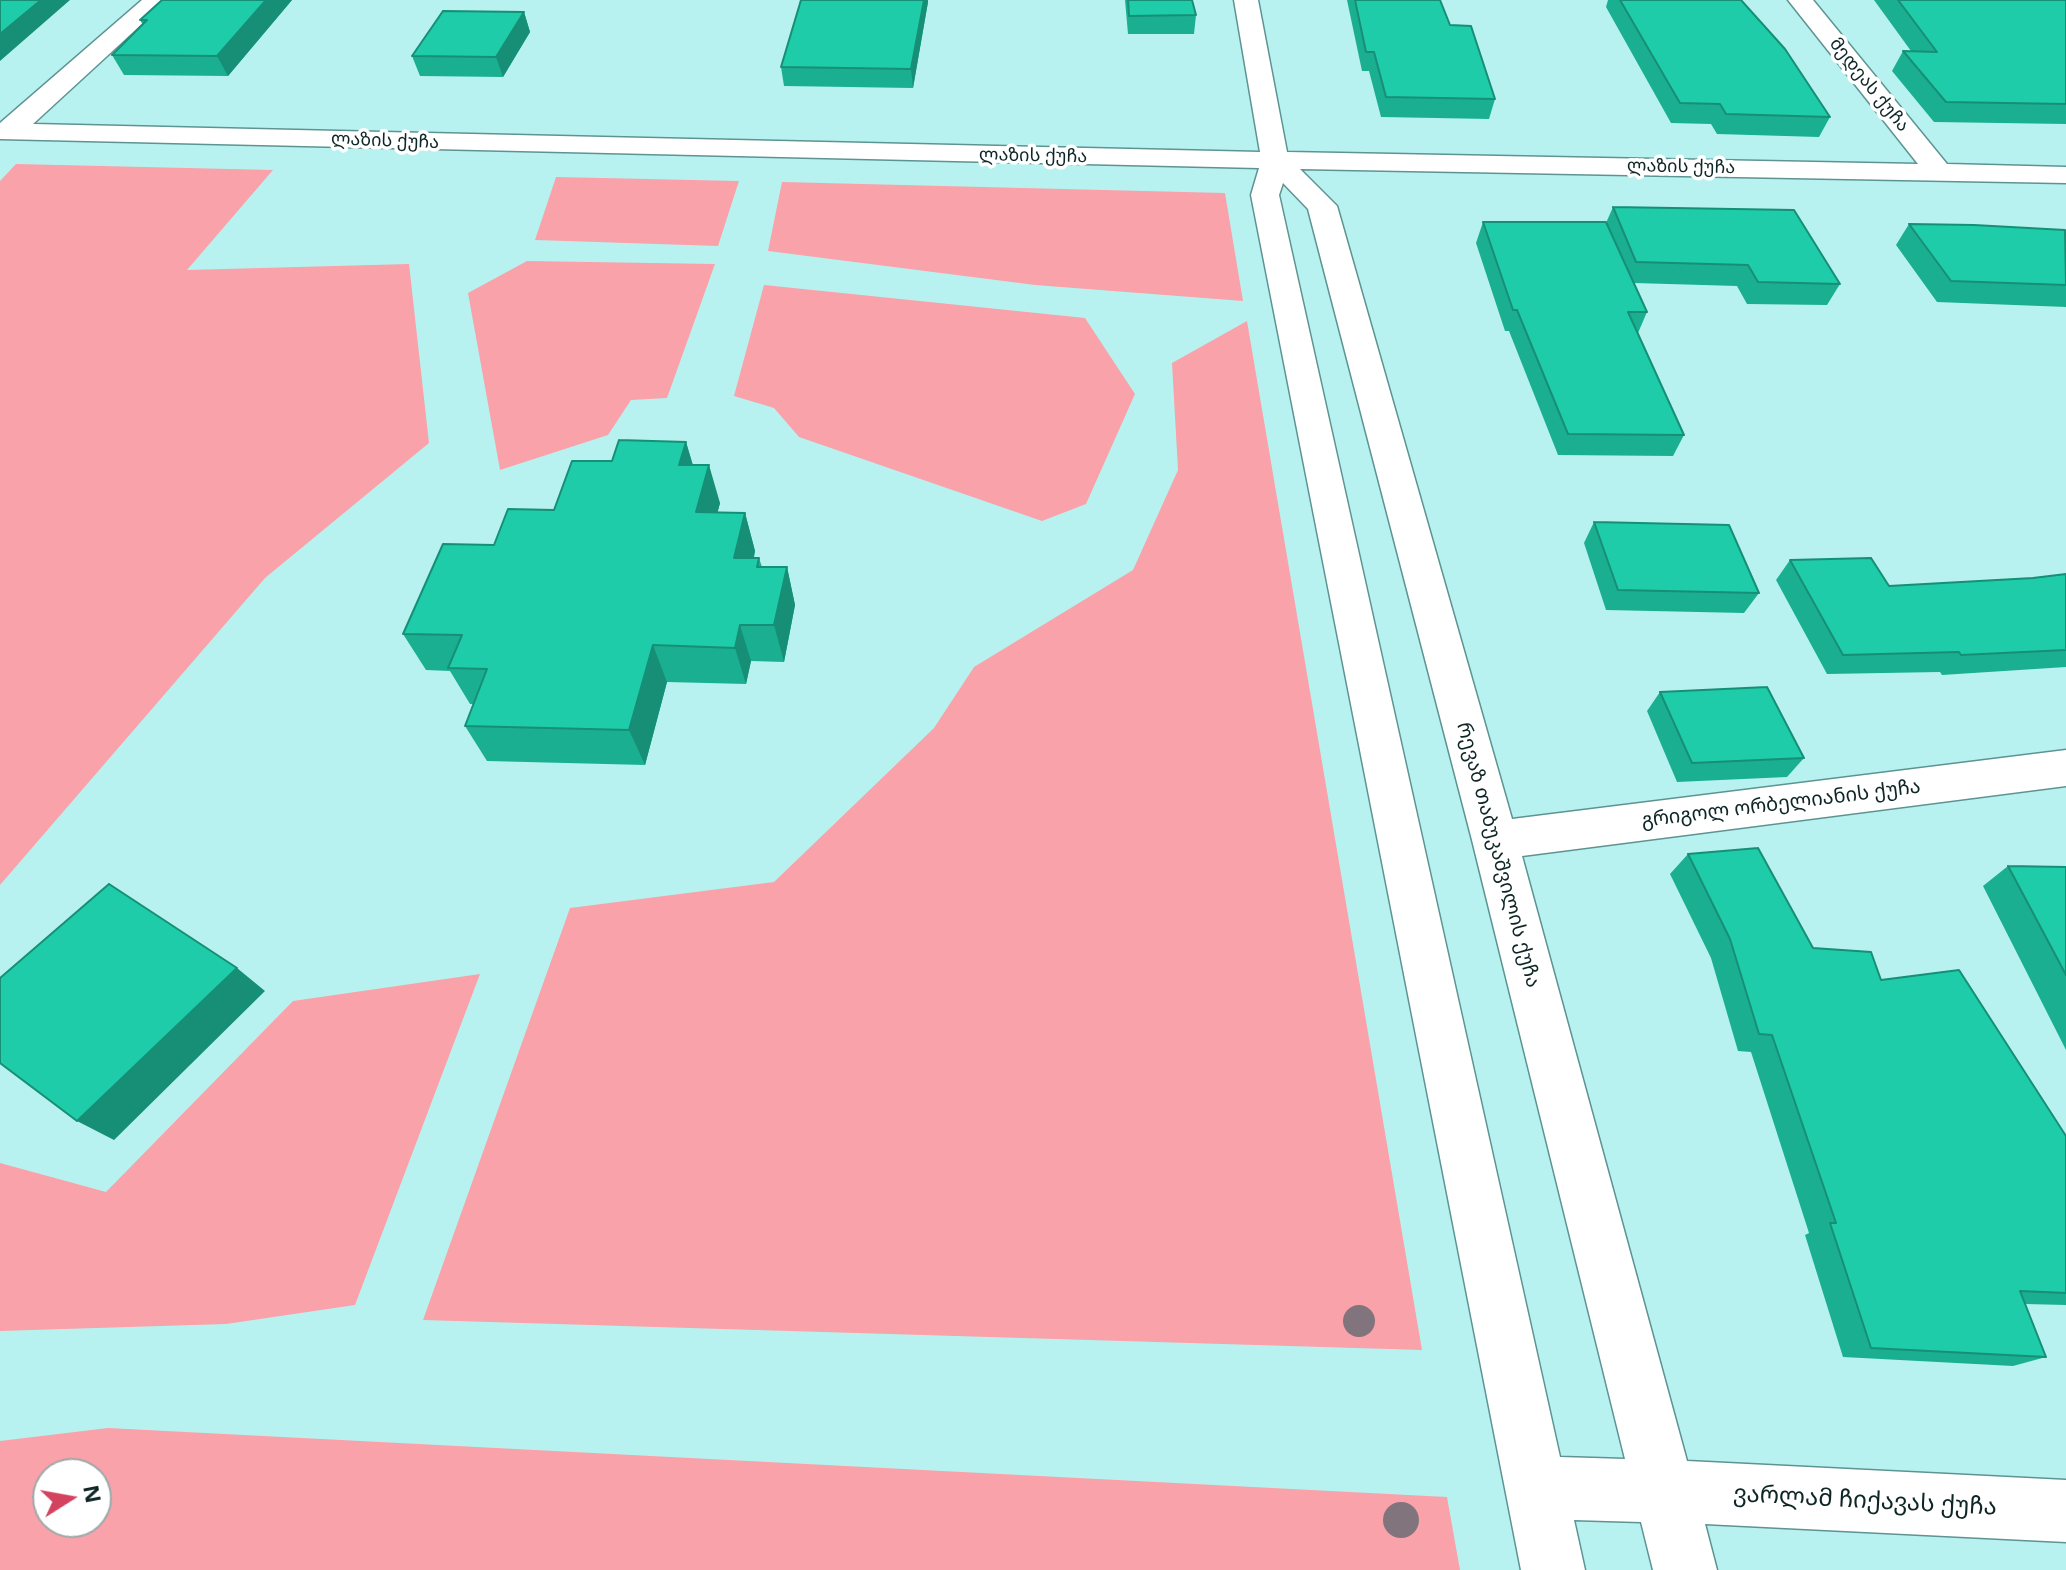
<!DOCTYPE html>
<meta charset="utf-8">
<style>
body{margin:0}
#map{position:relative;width:2066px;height:1570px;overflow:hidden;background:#b8f2f0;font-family:"Noto Sans",sans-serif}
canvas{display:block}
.north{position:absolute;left:32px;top:1458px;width:80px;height:80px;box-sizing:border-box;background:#fff;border:2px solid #9fa8a8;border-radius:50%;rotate:79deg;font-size:22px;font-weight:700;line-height:32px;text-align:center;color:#0f2626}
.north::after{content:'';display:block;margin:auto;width:28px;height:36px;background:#d3435e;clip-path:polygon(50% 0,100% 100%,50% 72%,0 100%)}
</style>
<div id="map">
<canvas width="2066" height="1570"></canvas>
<div class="north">N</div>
</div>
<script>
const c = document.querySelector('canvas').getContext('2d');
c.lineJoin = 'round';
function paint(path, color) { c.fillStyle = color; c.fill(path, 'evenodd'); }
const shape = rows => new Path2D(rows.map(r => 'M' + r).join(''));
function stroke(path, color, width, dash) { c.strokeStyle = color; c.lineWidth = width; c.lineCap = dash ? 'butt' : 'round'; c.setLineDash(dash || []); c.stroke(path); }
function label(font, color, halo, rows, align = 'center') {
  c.font = font + ' "Noto Sans","Noto Sans Georgian",sans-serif'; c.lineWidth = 7; c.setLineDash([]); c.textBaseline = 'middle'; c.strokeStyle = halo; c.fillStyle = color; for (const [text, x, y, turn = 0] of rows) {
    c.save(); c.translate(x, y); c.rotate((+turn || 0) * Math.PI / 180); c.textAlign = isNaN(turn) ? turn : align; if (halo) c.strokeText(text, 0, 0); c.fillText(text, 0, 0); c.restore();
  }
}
paint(shape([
 [16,164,273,170,187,270,409,264,429,443,265,578,0,885,0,181],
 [556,177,739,181,718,246,535,240],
 [782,182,1225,193,1243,301,1035,285,768,251],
 [527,261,715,264,667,398,631,400,608,435,500,470,468,293],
 [764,285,1085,318,1135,394,1086,504,1042,521,799,437,774,408,734,396],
 [1247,321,1422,1350,423,1320,570,908,774,882,934,728,974,667,1133,570,1178,470,1172,363],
 [480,974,355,1305,226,1324,0,1331,0,1163,106,1192,293,1001],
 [108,1428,1447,1497,1460,1570,0,1570,0,1441],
 [48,1474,96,1474,96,1522,48,1522]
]), '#f9a2aa');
const minor = shape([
 [142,0,168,0,33,124,1260,152,1234,0,1258,0,1287,152,1918,164,1788,0,1813,0,1947,164,2066,167,2066,183,1300,169,1337,206,1512,819,2066,750,2066,786,1522,856,1687,1461,2066,1480,2066,1542,1705,1524,1717,1570,1653,1570,1641,1522,1574,1520,1585,1570,1521,1570,1251,195,1259,168,0,139,0,123,142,0],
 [1283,183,1308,209,1472,840,1625,1459,1560,1457,1279,195,1283,183]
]);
stroke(minor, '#5d9492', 3);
paint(minor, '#fff');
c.fillStyle = '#81747c';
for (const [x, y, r] of [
 [1359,1321,16],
 [1401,1520,18]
]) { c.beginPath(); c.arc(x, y, r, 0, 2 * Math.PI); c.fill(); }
paint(shape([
 [162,0,292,0,228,76,124,75,112,55,143,25,140,20],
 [1125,0,1192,0,1196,15,1194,34,1128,34],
 [1347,0,1440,0,1450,25,1495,99,1489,119,1381,117,1369,71,1362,71],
 [1608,0,1741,0,1830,117,1819,137,1717,134,1711,124,1671,123,1606,7],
 [1874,0,2066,0,2066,124,1934,122,1892,71,1903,51,1911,51],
 [928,2,913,88,784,86,781,67],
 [524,12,530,32,503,77,420,76,412,56],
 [1613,207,1840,284,1827,305,1747,304,1737,286,1634,283,1647,312,1638,333,1684,435,1673,456,1558,455,1509,331,1505,331,1476,243,1483,222,1606,223],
 [1909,224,2066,231,2066,307,1937,302,1896,245],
 [686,442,693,465,720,503,717,513,745,513,755,551,754,558,759,558,762,567,787,567,795,605,784,662,751,661,746,684,667,682,645,765,487,761,465,726,473,704,470,704,450,671,426,670,403,634,494,545,554,510,612,461],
 [1594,522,1759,593,1744,613,1606,610,1584,543],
 [1790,560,1889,586,2033,578,2066,574,2066,667,1942,675,1940,672,1827,674,1776,580],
 [1660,692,1804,758,1787,777,1677,782,1647,711],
 [1688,854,1813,948,1881,980,2066,1136,2066,1305,2025,1304,2046,1357,2013,1366,1843,1357,1805,1235,1809,1233,1751,1052,1738,1051,1711,958,1670,874],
 [2008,866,2066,867,2066,1050,1983,886]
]), '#1baf91');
paint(shape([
 [41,0,70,0,0,61,0,34],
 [266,0,292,0,228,76,217,56],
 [924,0,928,0,928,2,913,88,911,69],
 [524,12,530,32,503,77,496,57],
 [686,442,697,480,679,465],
 [709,465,720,503,708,550,696,512],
 [745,513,755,551,744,595,734,558],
 [787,567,795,605,784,662,774,625],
 [740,625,751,661,746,684,735,648],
 [653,645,667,682,645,765,629,730],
 [237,968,265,991,114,1140,77,1121]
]), '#168f76');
const building = shape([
 [0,0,41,0,0,34,0,0],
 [162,0,266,0,217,56,112,55,147,20,140,20,162,0],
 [801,0,924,0,911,69,781,67,801,0],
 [1128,0,1192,0,1196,15,1129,16,1128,0],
 [1355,0,1440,0,1450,25,1471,26,1495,99,1386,97,1374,52,1366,52,1355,0],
 [1620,0,1741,0,1785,49,1830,117,1726,114,1720,104,1680,103,1620,0],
 [1898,0,2066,0,2066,104,1946,102,1903,51,1937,52,1898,0],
 [443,11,524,12,496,57,412,56,443,11],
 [1613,207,1794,210,1840,284,1758,282,1748,265,1636,262,1613,207],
 [1483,222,1606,222,1647,312,1628,312,1684,435,1568,434,1517,310,1513,310,1483,222],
 [1909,224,1974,225,2065,230,2066,285,1951,281,1909,224],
 [619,440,686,442,679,465,709,465,696,512,745,513,734,558,759,558,757,567,787,567,774,625,740,625,735,648,653,645,629,730,465,726,487,669,448,668,462,635,403,634,443,544,494,545,508,509,554,510,572,461,612,461,619,440],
 [1594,522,1729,525,1759,593,1618,590,1594,522],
 [1871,558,1889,586,2033,578,2066,574,2066,650,1961,655,1959,652,1843,655,1790,560,1871,558],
 [1767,687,1804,758,1692,763,1660,692,1767,687],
 [1758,848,1813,948,1871,952,1881,980,1959,970,2066,1136,2066,1293,2020,1291,2046,1357,1871,1348,1830,1223,1836,1223,1772,1035,1759,1034,1730,939,1688,854,1758,848],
 [2008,866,2066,867,2066,975,2008,866],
 [109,884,237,968,77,1121,0,1063,0,978,109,884]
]);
paint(building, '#1fcca9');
stroke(building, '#168f76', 2);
label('18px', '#0f2626', '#fff', [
 ["მედეას ქუჩა",1869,85,51],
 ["ლაზის ქუჩა",385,141,2],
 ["ლაზის ქუჩა",1033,156,1],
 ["ლაზის ქუჩა",1681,167,1]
]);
label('20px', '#0f2626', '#fff', [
 ["გრიგოლ ორბელიანის ქუჩა",1781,804,-7],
 ["რევაზ თაბუკაშვილის ქუჩა",1498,855,75]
]);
label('24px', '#0f2626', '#fff', [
 ["ვარლამ ჩიქავას ქუჩა",1865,1501,3]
]);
</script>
